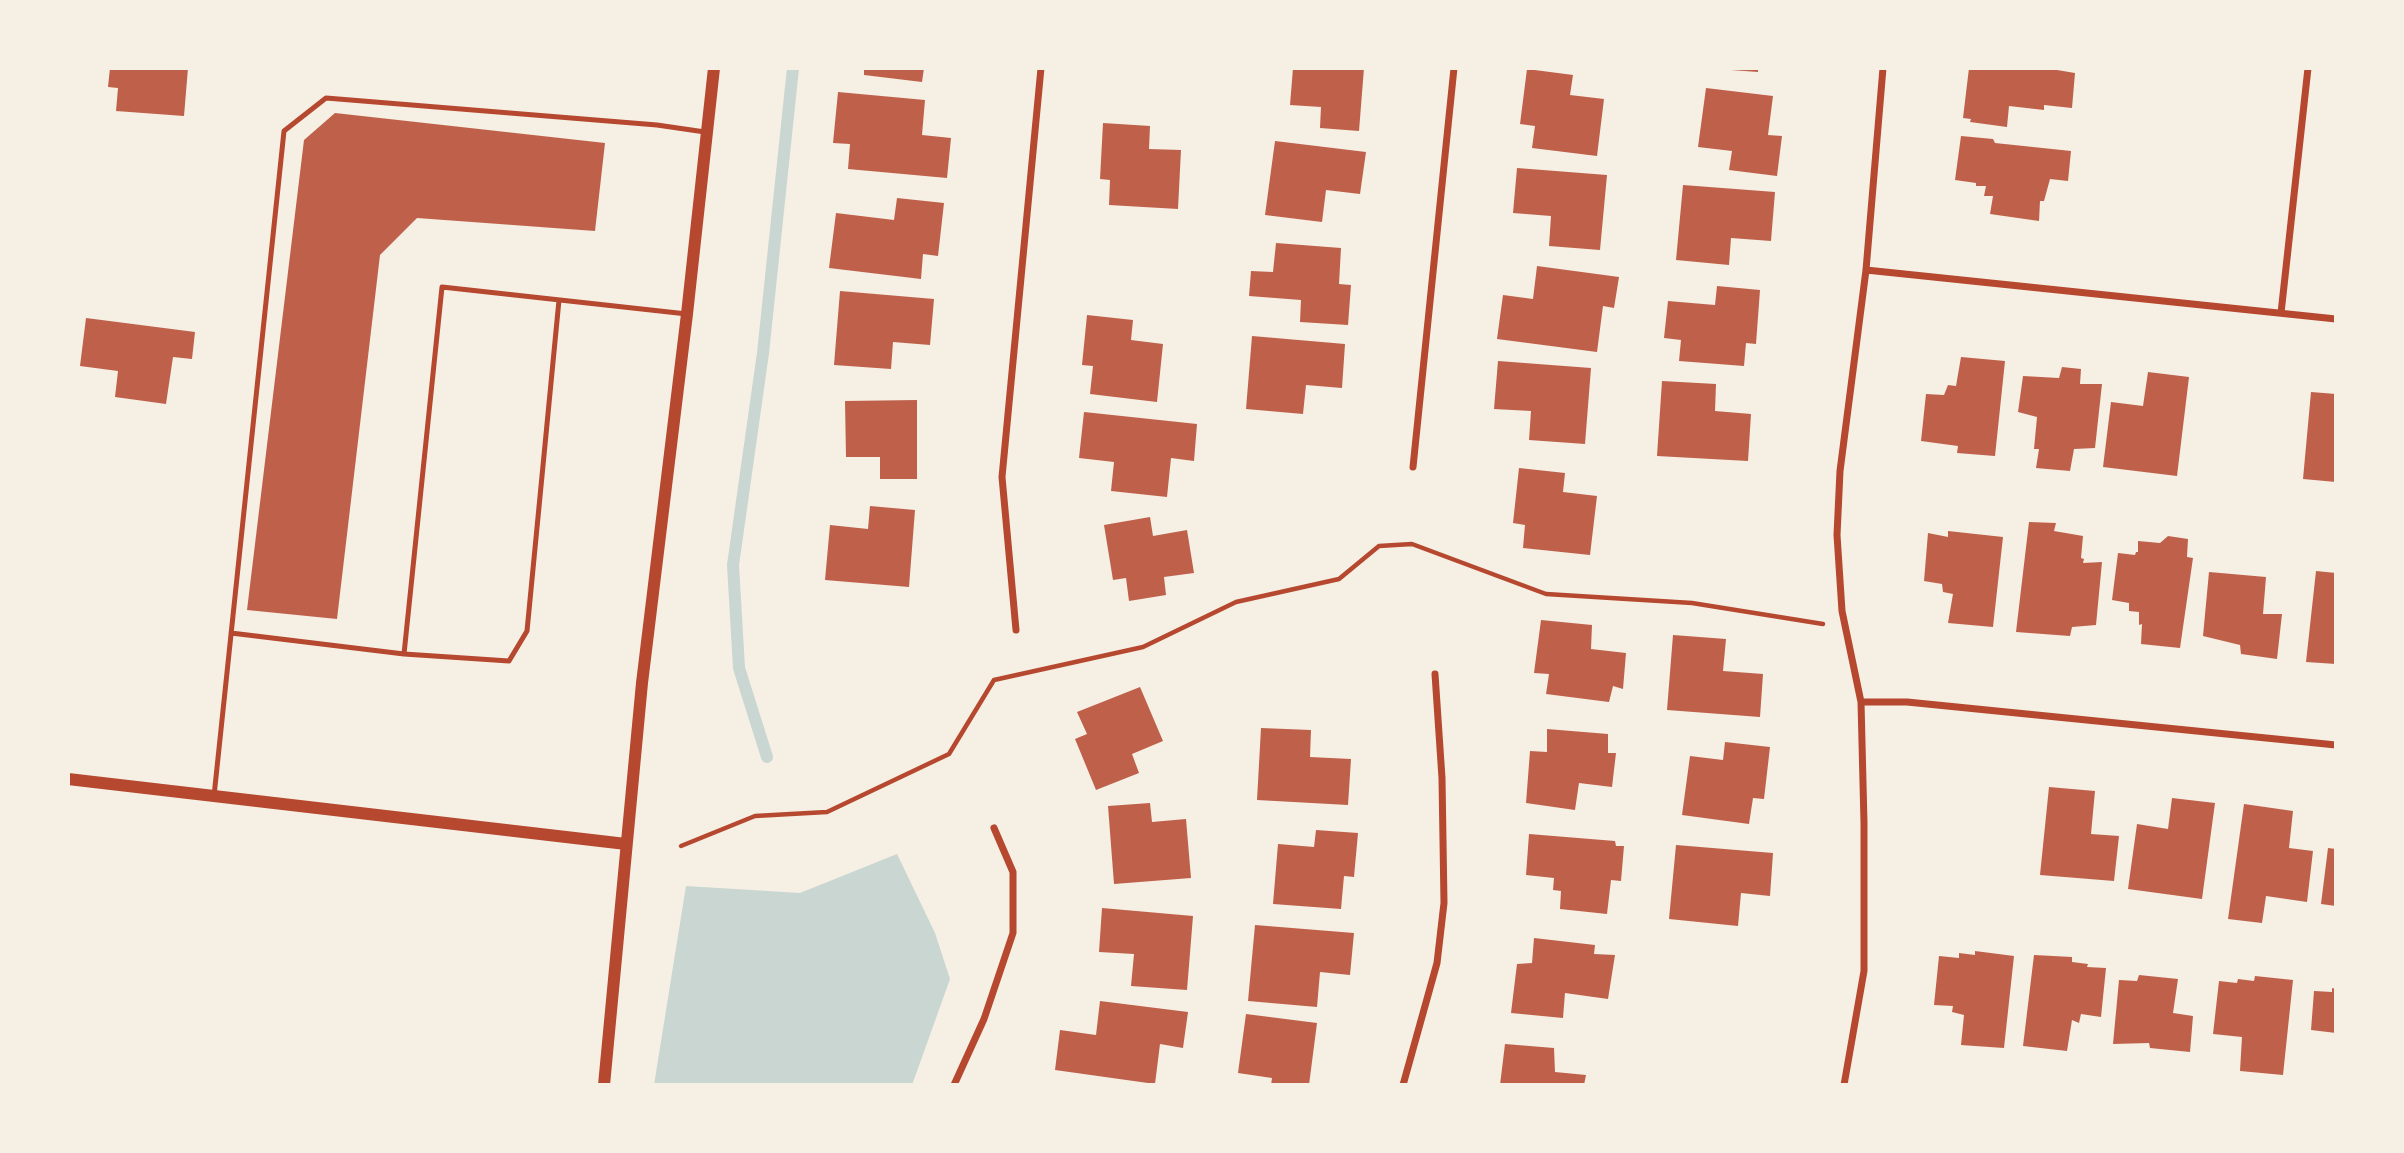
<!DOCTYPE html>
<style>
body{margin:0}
#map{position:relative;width:2404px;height:1153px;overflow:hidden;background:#f6efe4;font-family:"Asap Condensed",sans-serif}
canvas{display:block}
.frame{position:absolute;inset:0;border:70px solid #f6efe4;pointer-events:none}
</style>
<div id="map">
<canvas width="2404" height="1153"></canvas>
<div class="frame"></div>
</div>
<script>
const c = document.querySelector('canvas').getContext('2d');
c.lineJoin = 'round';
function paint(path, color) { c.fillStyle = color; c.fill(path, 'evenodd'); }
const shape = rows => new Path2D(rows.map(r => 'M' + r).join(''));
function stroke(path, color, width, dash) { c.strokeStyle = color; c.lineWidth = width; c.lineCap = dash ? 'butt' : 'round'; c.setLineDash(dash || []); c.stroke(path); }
paint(shape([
 [897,854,935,933,950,979,912,1085,654,1085,686,886,800,893]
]), '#c9d6d2');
stroke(shape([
 [767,757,739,668,733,565,763,353,793,68]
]), '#c9d6d2', 12);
paint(shape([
 [110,68,188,68,184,116,116,111,118,88,108,87],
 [864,68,924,68,922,82,864,75],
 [1293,68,1364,68,1359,131,1320,128,1321,107,1290,105],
 [1731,68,1758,68,1758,72,1731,70],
 [1969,68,2045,68,2075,73,2072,108,2044,105,2044,110,2009,106,2007,127,1970,122,1971,119,1963,118],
 [1527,69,1573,75,1570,95,1604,99,1597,156,1532,148,1535,126,1520,124],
 [1706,88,1773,96,1768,135,1782,136,1777,176,1729,170,1732,151,1698,147],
 [838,92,925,100,922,135,951,138,947,178,848,169,850,144,833,143],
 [335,113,605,143,595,231,417,218,380,255,337,619,247,610,304,140],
 [1103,123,1150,126,1149,149,1181,150,1178,209,1109,205,1110,180,1100,179],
 [1961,136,1993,139,1995,143,2071,151,2068,181,2050,179,2044,201,2040,201,2039,221,1990,214,1993,196,1984,196,1986,186,1976,186,1976,183,1955,180],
 [1275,141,1366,152,1360,194,1326,190,1322,222,1265,215],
 [1517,168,1607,175,1600,250,1549,246,1551,216,1513,213],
 [1683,185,1775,192,1771,241,1731,238,1729,265,1676,260],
 [897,198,944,203,938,256,923,254,921,279,829,268,836,213,894,220],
 [1276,243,1341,248,1339,284,1351,285,1348,325,1300,322,1301,300,1249,296,1251,271,1273,272],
 [1537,266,1619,277,1614,308,1603,306,1597,352,1497,339,1503,295,1533,299],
 [1717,286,1760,290,1756,344,1746,343,1744,366,1679,361,1681,340,1664,338,1668,301,1715,305],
 [840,291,934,299,930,345,893,342,891,369,834,365],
 [1087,315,1133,320,1131,340,1163,344,1157,402,1090,394,1093,366,1082,365],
 [86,318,195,332,192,359,173,357,166,404,115,397,118,371,80,366],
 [1252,336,1345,344,1342,388,1306,385,1303,414,1246,409],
 [1961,357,2005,361,1995,456,1957,453,1958,446,1921,441,1926,394,1944,395,1948,385,1956,386],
 [1498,361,1591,368,1585,444,1529,440,1531,411,1494,409],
 [2062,367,2081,369,2080,384,2102,384,2095,448,2074,449,2070,471,2036,468,2039,449,2034,449,2037,417,2018,412,2023,376,2059,378],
 [2148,372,2189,377,2177,476,2103,467,2111,402,2143,406],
 [1662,381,1716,384,1715,411,1751,414,1748,461,1657,456],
 [2311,392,2336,394,2336,482,2303,479],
 [917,400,917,479,880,479,880,457,846,457,845,401],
 [1084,412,1197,424,1194,461,1171,458,1167,497,1111,491,1114,462,1079,458],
 [1519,468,1565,473,1563,492,1597,496,1590,555,1523,548,1525,525,1513,523],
 [870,506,915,510,909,587,825,580,830,525,868,529],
 [1150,517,1153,536,1187,530,1194,573,1164,577,1166,595,1129,601,1126,578,1113,580,1104,525],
 [2029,522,2056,523,2054,531,2083,536,2081,558,2084,559,2083,563,2102,562,2096,625,2072,627,2070,636,2016,632],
 [1948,531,2003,537,1993,627,1948,623,1953,594,1943,592,1942,584,1924,581,1928,533,1948,537],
 [2168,536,2188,539,2187,557,2193,558,2180,648,2141,644,2142,624,2139,625,2139,612,2129,611,2129,603,2112,600,2118,553,2135,555,2136,552,2138,552,2138,541,2160,543],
 [2316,571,2336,573,2336,664,2306,662],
 [2209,572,2266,577,2263,614,2282,614,2277,659,2241,654,2240,645,2203,636],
 [1541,620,1592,625,1591,649,1626,653,1623,689,1613,686,1609,702,1546,694,1549,674,1534,673],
 [1673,635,1726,639,1723,671,1763,674,1760,717,1667,710],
 [1140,687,1163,741,1132,754,1139,773,1096,790,1075,739,1087,734,1077,712],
 [1261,728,1311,730,1310,757,1351,759,1348,805,1257,800],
 [1547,729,1608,734,1608,753,1616,753,1612,787,1579,783,1575,810,1526,803,1530,751,1547,752],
 [1725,742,1770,747,1764,799,1753,798,1749,824,1682,815,1690,756,1723,760],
 [2049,787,2095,791,2091,834,2119,836,2114,881,2040,875],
 [2172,798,2215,803,2202,899,2128,889,2137,824,2168,829],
 [1150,803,1152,822,1186,819,1191,878,1114,884,1108,806],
 [2244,804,2293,811,2289,848,2313,851,2307,902,2266,896,2262,923,2228,919],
 [1316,830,1358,833,1354,877,1344,876,1341,909,1273,904,1278,844,1314,847],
 [1529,834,1615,841,1616,846,1624,846,1621,881,1611,880,1607,914,1560,909,1561,891,1553,890,1554,878,1526,875],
 [1676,845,1773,853,1770,896,1741,893,1738,926,1669,919],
 [2328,848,2336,849,2336,906,2321,904],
 [1102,908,1193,916,1187,990,1131,986,1134,954,1099,952],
 [1255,925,1354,933,1350,975,1320,972,1317,1007,1248,1001],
 [1534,938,1595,945,1594,954,1615,955,1608,999,1565,993,1563,1018,1511,1013,1517,964,1532,963],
 [1975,951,2014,956,2004,1048,1961,1045,1964,1015,1952,1012,1953,1006,1934,1005,1939,956,1959,958,1959,953,1975,955],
 [2034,955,2072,957,2072,962,2088,964,2087,967,2106,968,2101,1017,2081,1014,2079,1023,2072,1020,2067,1051,2023,1046],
 [2139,975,2178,979,2173,1013,2193,1016,2190,1052,2150,1048,2149,1043,2113,1044,2119,980,2137,981],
 [2255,976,2293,980,2283,1075,2240,1071,2242,1037,2213,1034,2219,981,2237,983,2238,979,2254,981],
 [2332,988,2336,989,2336,1033,2311,1030,2314,991,2332,992],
 [1100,1001,1188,1012,1183,1048,1160,1044,1155,1084,1055,1070,1060,1030,1096,1035],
 [1246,1014,1317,1023,1309,1085,1271,1085,1272,1078,1238,1073],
 [1505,1044,1554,1048,1555,1072,1586,1075,1584,1085,1500,1085]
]), '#bf614a');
stroke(shape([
 [681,846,755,816,827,812,949,754,994,680,1143,647,1236,602,1339,579,1379,546,1412,544,1546,594,1692,603,1823,624]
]), '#b5482f', 4.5);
stroke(shape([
 [559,300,527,631,509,661,404,654,442,287,687,314],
 [231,633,404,654],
 [214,796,284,131,326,98,657,125,705,132]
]), '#b5482f', 5);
stroke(shape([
 [1866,270,2336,319],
 [2281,313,2308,68],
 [1413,467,1454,68],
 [1016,630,1002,477,1041,68],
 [1861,702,1907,702,2336,745],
 [954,1085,984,1019,1013,933,1013,872,994,828],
 [1403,1085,1437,963,1444,903,1442,778,1435,674],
 [1844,1085,1864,971,1864,823,1861,702,1842,611,1837,535,1840,471,1866,270,1883,68]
]), '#b5482f', 7);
stroke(shape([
 [68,779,626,844],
 [604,1085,642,683,687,314,714,68]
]), '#b5482f', 12);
</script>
